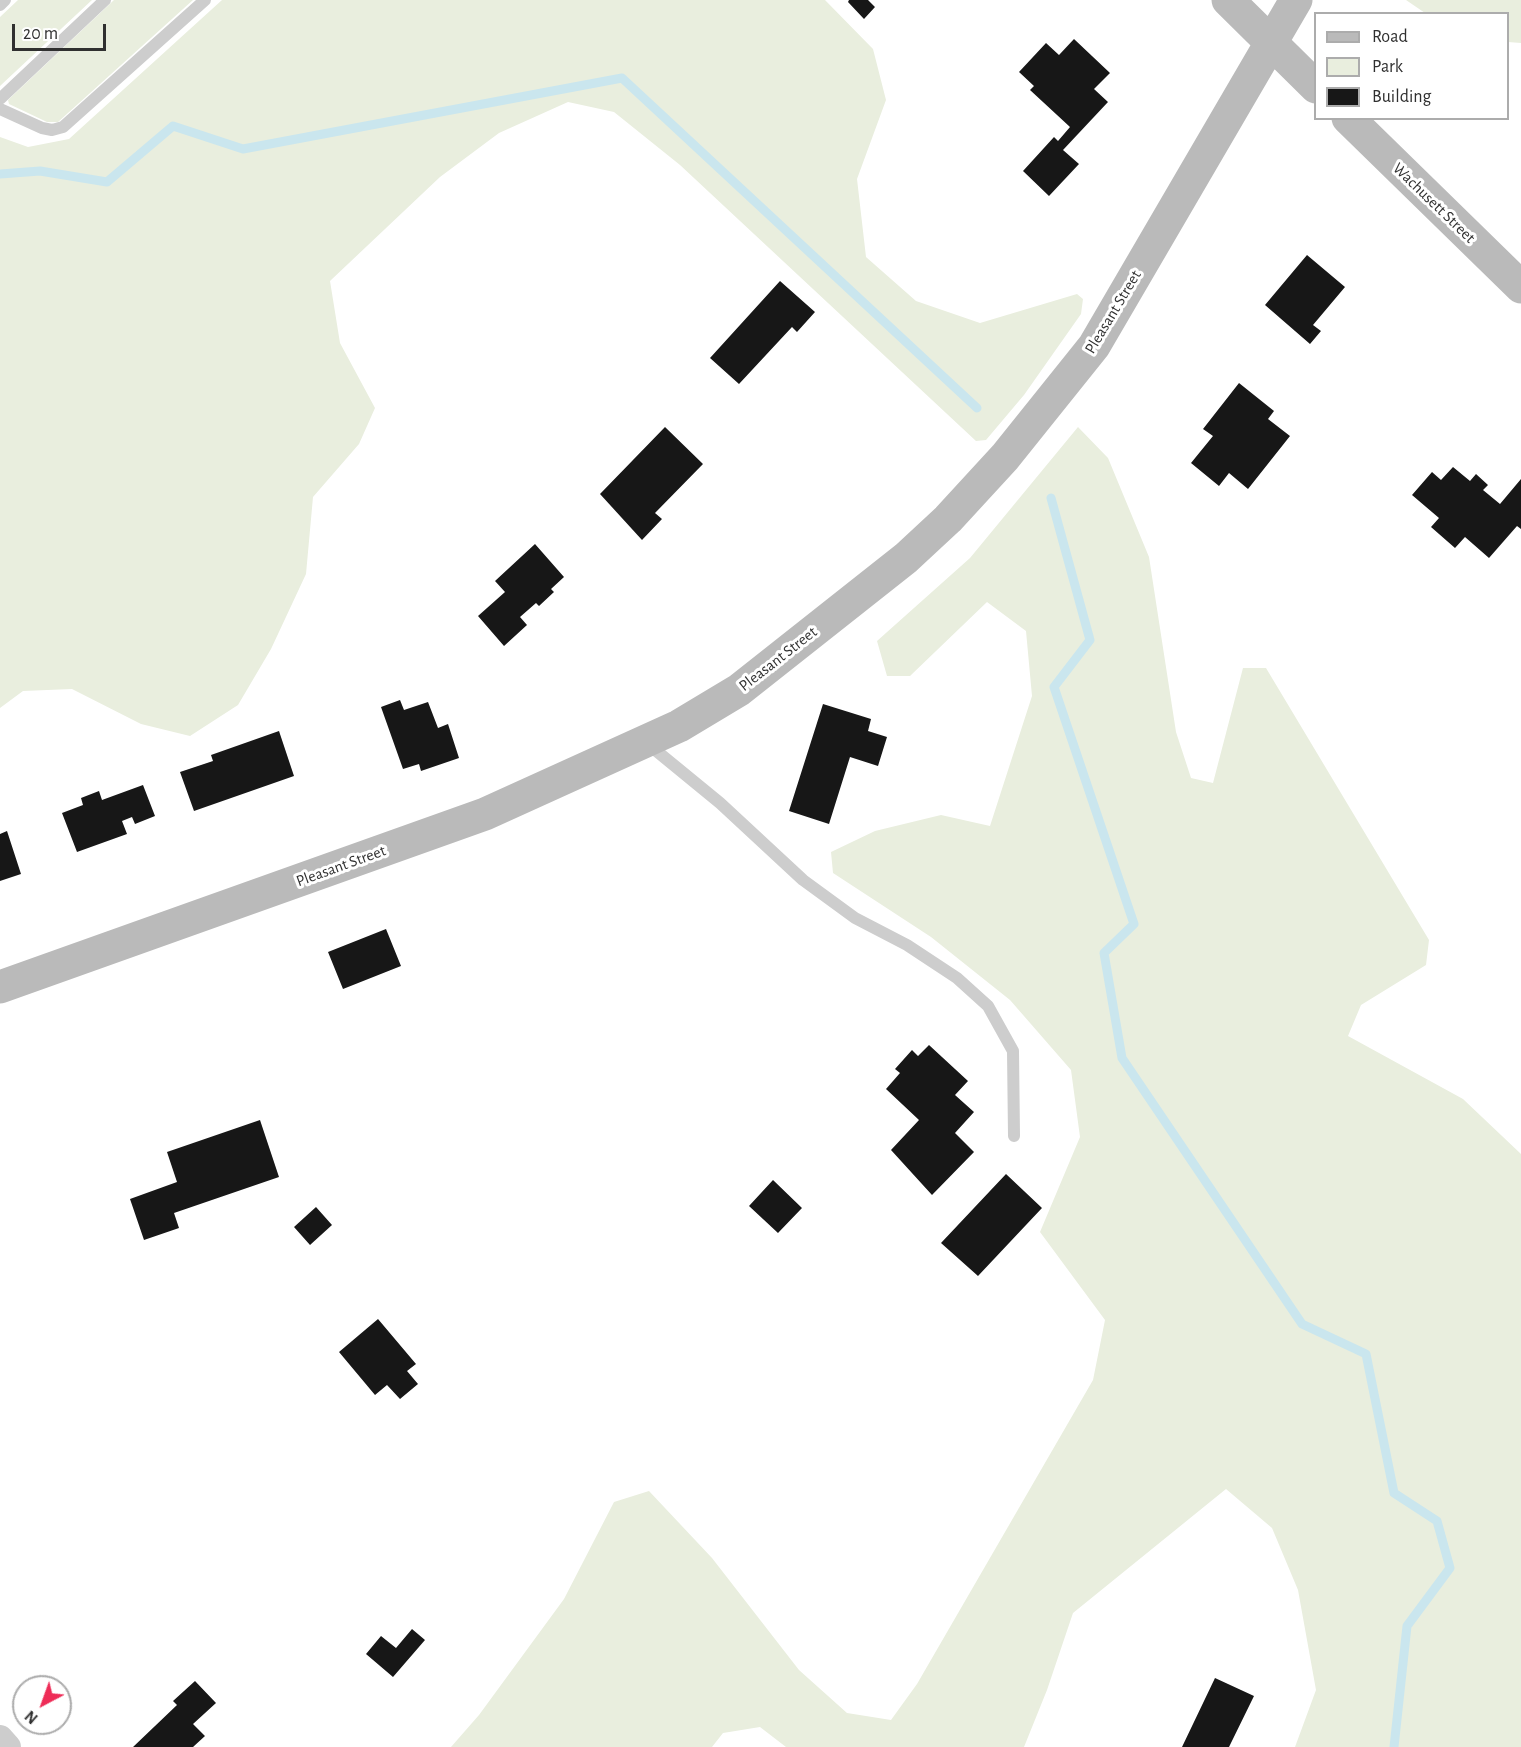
<!DOCTYPE html>
<style>
body{margin:0}
#map{position:relative;width:1521px;height:1747px;overflow:hidden;background:#fff;font-family:"Alegreya Sans",sans-serif}
canvas{display:block}
.legend{position:absolute;left:1314px;top:12px;width:195px;height:108px;box-sizing:border-box;background:#fff;border:2px solid #acacac;margin:0;padding:8px 10px;list-style:none;font-size:18px;color:#303030}
.legend li{display:flex;align-items:center;gap:12px;height:30px}
.legend b{width:30px;border:2px solid #acacac}
.north{position:absolute;left:12px;top:1675px;width:60px;height:60px;box-sizing:border-box;background:#fff;border:2px solid #acacac;border-radius:50%;rotate:221deg;font-size:16px;font-weight:700;line-height:24px;text-align:center;color:#303030}
.north::after{content:'';display:block;margin:auto;width:21px;height:27px;background:#ee2c57;clip-path:polygon(50% 0,100% 100%,50% 72%,0 100%)}
.scale{position:absolute;left:12px;top:24px;width:94px;height:27px;box-sizing:border-box;border:3px solid #303030;border-top:0;padding-left:8px;font-size:18px;line-height:21px;white-space:nowrap;color:#303030;-webkit-text-stroke:4px #fff;paint-order:stroke}
</style>
<div id="map">
<canvas width="1521" height="1747"></canvas>
<ul class="legend">
<li><b style="height:8px;background:#bababa"></b>Road</li>
<li><b style="height:16px;background:#e9eede"></b>Park</li>
<li><b style="height:16px;background:#171717"></b>Building</li>
</ul>
<div class="north">N</div>
<div class="scale">20 m</div>
</div>
<script>
const c = document.querySelector('canvas').getContext('2d');
c.lineJoin = 'round';
function paint(path, color) { c.fillStyle = color; c.fill(path, 'evenodd'); }
const shape = rows => new Path2D(rows.map(r => 'M' + r).join(''));
function stroke(path, color, width, dash) { c.strokeStyle = color; c.lineWidth = width; c.lineCap = dash ? 'butt' : 'round'; c.setLineDash(dash || []); c.stroke(path); }
function label(font, color, halo, rows, align = 'center') {
  c.font = font + ' "Alegreya Sans",sans-serif'; c.lineWidth = 6; c.setLineDash([]); c.textBaseline = 'middle'; c.strokeStyle = halo; c.fillStyle = color; for (const [text, x, y, turn = 0] of rows) {
    c.save(); c.translate(x, y); c.rotate((+turn || 0) * Math.PI / 180); c.textAlign = isNaN(turn) ? turn : align; if (halo) c.strokeText(text, 0, 0); c.fillText(text, 0, 0); c.restore();
  }
}
paint(shape([
 [18,0,92,0,0,86,0,17],
 [114,0,193,0,58,122,47,122,9,104,8,100],
 [222,0,825,0,873,49,886,100,857,179,866,257,916,301,980,323,1077,294,1083,299,1081,314,1024,395,986,440,976,441,680,165,614,112,568,102,499,133,440,177,330,281,340,343,375,408,359,444,313,497,306,574,271,649,238,705,190,736,141,724,72,689,23,691,0,708,0,137,28,147,69,139],
 [1406,0,1521,0,1521,43,1508,42,1508,14,1425,13],
 [1078,427,1108,458,1149,557,1176,732,1191,778,1213,783,1243,668,1266,668,1429,940,1426,965,1361,1005,1348,1036,1463,1099,1521,1154,1521,1747,1295,1747,1316,1690,1298,1590,1272,1528,1226,1489,1073,1613,1047,1690,1024,1747,786,1747,760,1727,723,1733,712,1747,451,1747,479,1715,564,1599,614,1502,649,1491,712,1558,799,1670,847,1713,891,1720,917,1684,1093,1380,1105,1320,1040,1232,1080,1137,1071,1070,1010,1000,931,937,833,873,831,852,875,831,941,815,990,826,1032,696,1026,631,987,602,910,676,887,676,877,641,970,558]
]), '#e9eede');
stroke(shape([
 [0,174,40,171,107,182,173,126,243,149,622,78,977,408],
 [1051,498,1090,640,1054,687,1134,924,1104,953,1122,1058,1302,1324,1366,1354,1394,1493,1437,1521,1450,1568,1407,1626,1394,1747]
]), '#cae6ee', 9);
paint(shape([
 [849,0,868,0,875,7,864,19,848,2],
 [1074,39,1110,73,1094,89,1108,102,1063,150,1079,164,1049,196,1023,171,1054,137,1058,141,1070,127,1030,90,1034,86,1019,72,1046,43,1059,55],
 [1307,255,1345,287,1313,325,1321,331,1310,344,1265,305],
 [780,281,815,312,797,332,792,327,739,384,710,358],
 [1239,383,1274,411,1268,419,1290,436,1248,489,1229,473,1219,486,1191,463,1213,436,1203,429],
 [665,427,703,464,655,513,662,519,642,540,600,494],
 [1453,467,1470,481,1476,474,1488,485,1483,490,1500,504,1521,479,1521,529,1517,526,1489,558,1465,537,1455,548,1431,527,1439,518,1412,495,1432,472,1441,480],
 [535,544,564,577,551,589,554,592,539,606,536,603,520,617,527,625,504,646,478,616,505,592,495,581],
 [400,700,404,710,428,702,438,728,448,724,459,758,421,771,419,764,403,769,381,707],
 [823,704,871,719,868,731,887,737,878,766,850,757,829,824,789,811],
 [279,731,294,776,194,811,180,772,213,761,211,755],
 [143,785,155,816,135,824,132,817,122,821,127,834,77,852,62,813,83,805,81,798,99,791,102,800],
 [7,831,21,874,0,881,0,834],
 [386,929,401,966,343,989,328,952],
 [929,1045,968,1081,955,1095,974,1112,955,1133,974,1152,932,1195,891,1150,919,1120,886,1089,900,1073,895,1069,912,1050,918,1056],
 [260,1120,279,1177,174,1213,179,1228,144,1240,130,1199,177,1182,167,1152],
 [1006,1174,1042,1208,978,1276,941,1243],
 [773,1180,802,1208,778,1233,749,1206],
 [316,1207,332,1225,310,1245,294,1227],
 [378,1319,416,1364,407,1371,418,1384,400,1399,387,1385,375,1395,339,1352],
 [412,1629,425,1640,393,1677,366,1654,381,1636,396,1648],
 [1215,1678,1254,1696,1229,1747,1182,1747],
 [195,1681,216,1703,193,1724,205,1736,193,1747,133,1747,177,1705,173,1701]
]), '#171717');
stroke(shape([
 [0,5,5,0],
 [0,99,105,0],
 [0,109,42,128,52,130,63,127,205,0],
 [648,744,720,803,803,880,855,918,907,945,957,978,988,1006,1013,1051,1014,1136]
]), '#cdcdcd', 12);
stroke(shape([
 [0,1738,8,1747]
]), '#cdcdcd', 26);
stroke(shape([
 [1228,0,1316,87],
 [1348,118,1521,287],
 [0,987,485,814,679,726,739,690,906,558,948,519,1005,457,1094,346,1296,0]
]), '#bababa', 33);
label('16px', '#303030', '#fff', [
 ["Wachusett Street",1434,203,44],
 ["Pleasant Street",1113,312,-59],
 ["Pleasant Street",778,659,-38],
 ["Pleasant Street",341,866,-20]
]);
</script>
